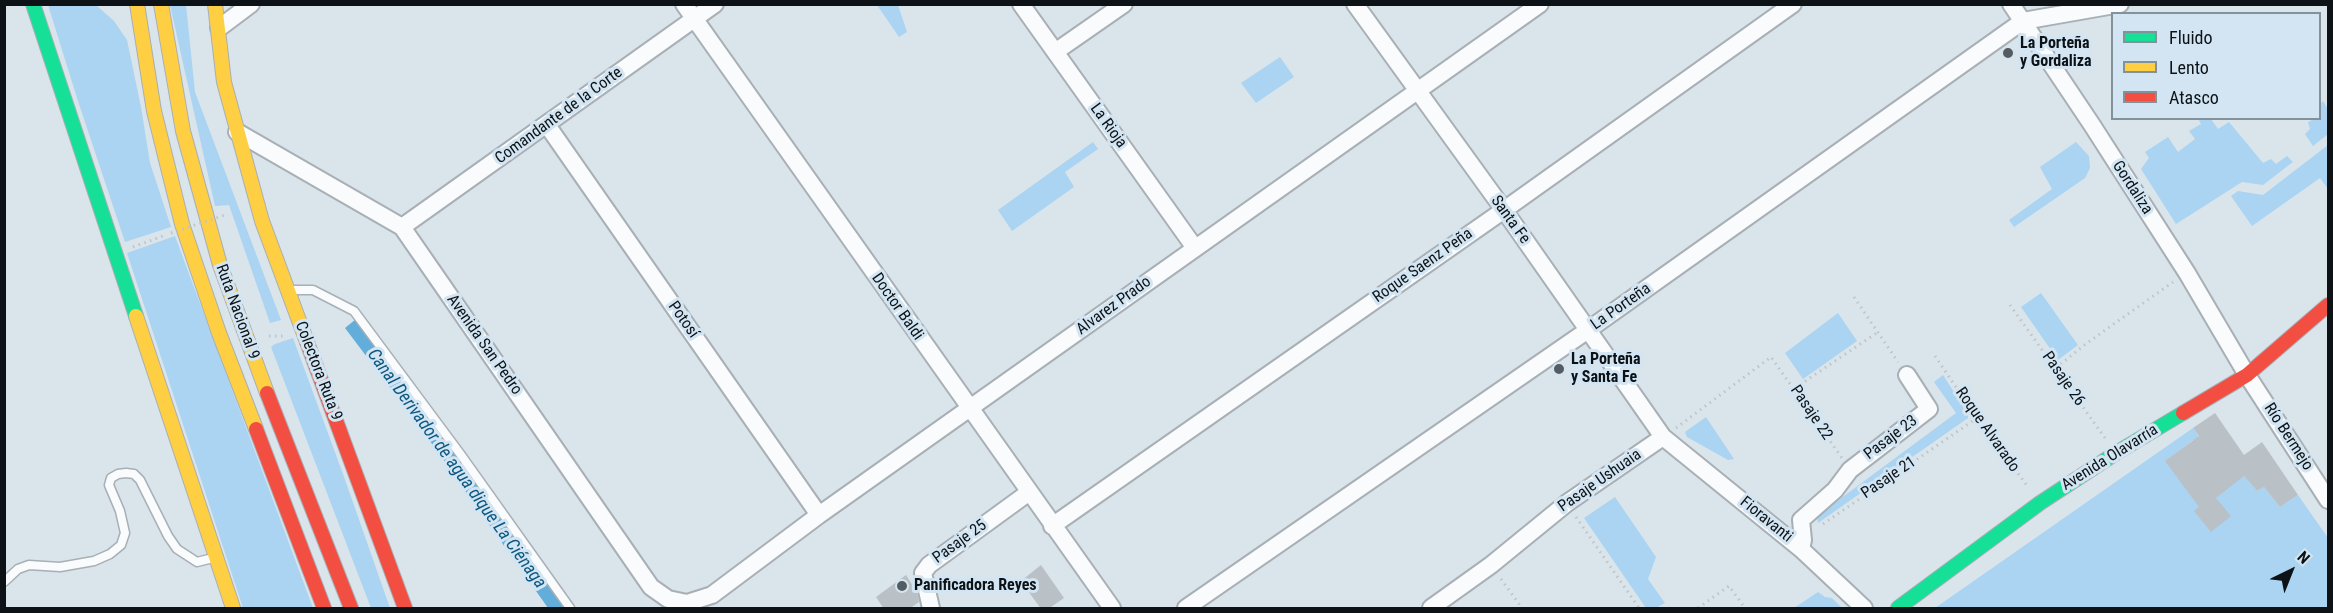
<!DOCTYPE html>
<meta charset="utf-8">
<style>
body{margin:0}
#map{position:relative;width:2333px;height:613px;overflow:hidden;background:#dae4eb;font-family:"Roboto Condensed",sans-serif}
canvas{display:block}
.frame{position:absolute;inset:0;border:6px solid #0c1216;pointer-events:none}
.legend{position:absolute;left:2111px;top:12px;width:210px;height:108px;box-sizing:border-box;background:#d3e5f2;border:2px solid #83919a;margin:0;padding:8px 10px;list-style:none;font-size:18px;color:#0c1216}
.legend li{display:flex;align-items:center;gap:12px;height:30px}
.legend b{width:30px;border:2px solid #83919a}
.north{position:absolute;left:2261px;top:541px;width:60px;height:60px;-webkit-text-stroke:4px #d3e5f2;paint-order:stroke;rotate:43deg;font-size:16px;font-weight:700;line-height:24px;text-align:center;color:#0c1216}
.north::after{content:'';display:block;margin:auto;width:21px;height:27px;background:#0c1216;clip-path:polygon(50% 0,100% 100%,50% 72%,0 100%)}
</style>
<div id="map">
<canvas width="2333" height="613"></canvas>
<div class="frame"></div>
<ul class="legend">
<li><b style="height:8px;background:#16e098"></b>Fluido</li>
<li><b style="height:8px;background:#ffcf43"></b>Lento</li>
<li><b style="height:8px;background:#f24e42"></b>Atasco</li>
</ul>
<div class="north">N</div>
</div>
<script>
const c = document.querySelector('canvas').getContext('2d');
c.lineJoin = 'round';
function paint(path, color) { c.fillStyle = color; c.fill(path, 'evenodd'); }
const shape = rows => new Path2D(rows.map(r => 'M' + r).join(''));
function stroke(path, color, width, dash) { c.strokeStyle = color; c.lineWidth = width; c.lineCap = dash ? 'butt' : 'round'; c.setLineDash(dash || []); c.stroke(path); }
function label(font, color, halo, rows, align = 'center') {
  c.font = font + ' "Roboto Condensed",sans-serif'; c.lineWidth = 6; c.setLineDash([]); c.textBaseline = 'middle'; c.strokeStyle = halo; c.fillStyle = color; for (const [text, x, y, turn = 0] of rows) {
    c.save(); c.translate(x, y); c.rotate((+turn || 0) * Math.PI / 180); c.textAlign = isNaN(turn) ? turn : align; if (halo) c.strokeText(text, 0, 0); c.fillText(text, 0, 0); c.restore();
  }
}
paint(shape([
 [48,5,96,5,114,21,127,40,141,107,150,163,171,227,125,242,78,101],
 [170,5,186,5,195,92,281,320,270,323,229,205,215,206],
 [877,5,898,5,907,32,899,37],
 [1280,57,1294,77,1256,103,1241,83],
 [2323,101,2328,109,2328,134,2313,146,2305,134,2310,129,2308,122,2314,119,2320,118,2320,104],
 [2198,118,2211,119,2218,129,2229,122,2263,163,2271,159,2276,164,2287,156,2293,162,2263,185,2242,182,2176,224,2141,169,2149,158,2145,152,2168,137,2178,152,2195,139,2189,131,2201,124],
 [1093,142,1098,149,1065,172,1074,187,1012,231,998,210],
 [2076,142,2089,156,2090,168,2085,178,2014,227,2009,220,2052,189,2040,167],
 [2328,145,2328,189,2320,178,2252,226,2231,196,2238,191,2263,195],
 [175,236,313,608,243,608,127,253],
 [2041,293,2078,345,2058,360,2021,307],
 [1838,313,1857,341,1803,379,1785,353],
 [293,338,343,474,390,608,371,608,271,347,275,344],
 [1943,375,1968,414,1968,418,1818,523,1817,516,1956,413,1934,382],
 [1706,417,1734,459,1728,460,1687,437,1685,432],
 [2193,428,2202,441,2193,440,2166,461,2244,476,2257,491,2264,487,2280,507,2298,495,2328,538,2328,608,1935,608],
 [1615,497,1656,557,1648,579,1665,603,1656,608,1646,608,1584,518],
 [1818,592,1825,597,1832,598,1842,608,1794,608]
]), '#aad4f1');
paint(shape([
 [356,319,394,367,567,608,548,608,425,434,345,328]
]), '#62adda');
paint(shape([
 [2215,413,2244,455,2262,442,2298,495,2280,507,2264,487,2257,491,2244,476,2216,498,2231,516,2211,532,2194,511,2199,507,2165,461,2199,436,2193,428],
 [1041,565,1064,598,1048,609,1041,609,1021,581],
 [906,575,917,592,919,602,909,609,884,609,876,597]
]), '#b9c1c6');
const lane = shape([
 [289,290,313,290,354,311,461,455,570,608],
 [4,582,18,569,29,565,60,567,94,561,110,554,121,545,125,533,120,511,109,485,111,478,118,474,126,473,134,474,140,480,168,536,177,549,197,562,213,558]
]);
const street = shape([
 [684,4,1112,608],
 [1021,4,1195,248],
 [1355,4,1504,210,1663,437,1801,549,1864,608],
 [2011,4,2092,125,2187,273,2247,375,2328,500],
 [219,28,251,4],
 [1055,52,1124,4],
 [547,125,819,515],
 [237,132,402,227,651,587,668,599,687,603,712,595,819,515,1540,4],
 [402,227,715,4],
 [1052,526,1504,210,1793,4],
 [1801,549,1803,540,1801,520,1835,490,1850,470,1929,409,1907,375],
 [931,608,923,573,929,565,1028,493],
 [1186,608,1588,330,2023,21,2120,4],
 [1431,608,1491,565,1567,503,1663,437]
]);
const fast = shape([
 [33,4,136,316],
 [1898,608,2040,503,2116,453,2183,413]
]);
const slow = shape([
 [137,4,154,111,182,224,219,333,256,429],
 [161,4,183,131,220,265,267,393],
 [215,4,224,82,262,221,307,342],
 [136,316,233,608]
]);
const jam = shape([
 [307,342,405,608],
 [267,393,351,608],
 [2183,413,2247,375,2328,305],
 [256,429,324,608]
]);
stroke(lane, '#a8afb5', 11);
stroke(street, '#a8afb5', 20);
stroke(fast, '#a8afb5', 16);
stroke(slow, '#a8afb5', 16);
stroke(jam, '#a8afb5', 16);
stroke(shape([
 [133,247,163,236],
 [1854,297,1898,362],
 [2010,305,2105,438],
 [269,336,283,336],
 [1935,356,1977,418,2028,487],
 [2056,368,2087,343,2173,282],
 [1795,388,1878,332],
 [1676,428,1771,357,1842,458],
 [1576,517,1639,608],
 [1823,524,1977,418],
 [1501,579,1522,608],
 [1698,608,1729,586,1745,608]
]), '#c0c4c6', 3, [1.5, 4.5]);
stroke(lane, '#f9fbfc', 8);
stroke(street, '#f9fbfc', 16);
stroke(fast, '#16e098', 14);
stroke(slow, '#ffcf43', 14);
stroke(jam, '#f24e42', 14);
stroke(shape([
 [171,233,228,214]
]), '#c0c4c6', 3, [1.5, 4.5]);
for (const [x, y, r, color] of [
 [2008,53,6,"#545c61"],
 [1559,369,6,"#545c61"],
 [902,586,6,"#545c61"]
]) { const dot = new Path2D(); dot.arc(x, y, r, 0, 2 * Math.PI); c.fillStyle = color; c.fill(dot); stroke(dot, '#d3e5f2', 2); }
label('bold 16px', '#0c1216', '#d3e5f2', [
 ["La Porteña",2020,44],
 ["y Gordaliza",2020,62],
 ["La Porteña",1571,360],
 ["y Santa Fe",1571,378],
 ["Panificadora Reyes",914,586]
], 'left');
label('16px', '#0c1216', '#d3e5f2', [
 ["Comandante de la Corte",559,116,-36],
 ["La Rioja",1108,126,54],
 ["Gordaliza",2132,188,57],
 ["Santa Fe",1510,220,54],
 ["Roque Saenz Peña",1423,266,-35],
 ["Alvarez Prado",1114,306,-36],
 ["Doctor Baldi",897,307,55],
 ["La Porteña",1621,307,-35],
 ["Ruta Nacional 9",237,312,70],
 ["Potosí",683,320,55],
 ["Avenida San Pedro",484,345,55],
 ["Colectora Ruta 9",318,371,69],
 ["Pasaje 26",2063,379,55],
 ["Pasaje 22",1811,413,56],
 ["Roque Alvarado",1987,430,55],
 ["Río Bermejo",2288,437,57],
 ["Pasaje 23",1891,438,-37],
 ["Avenida Olavarría",2110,458,-32],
 ["Pasaje 21",1889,478,-34],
 ["Pasaje Ushuaia",1600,481,-35],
 ["Fioravanti",1766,520,39],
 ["Pasaje 25",960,542,-36]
]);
label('italic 18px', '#0c5881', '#d3e5f2', [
 ["Canal Derivador de agua dique La Ciénaga",456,469,54]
]);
</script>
